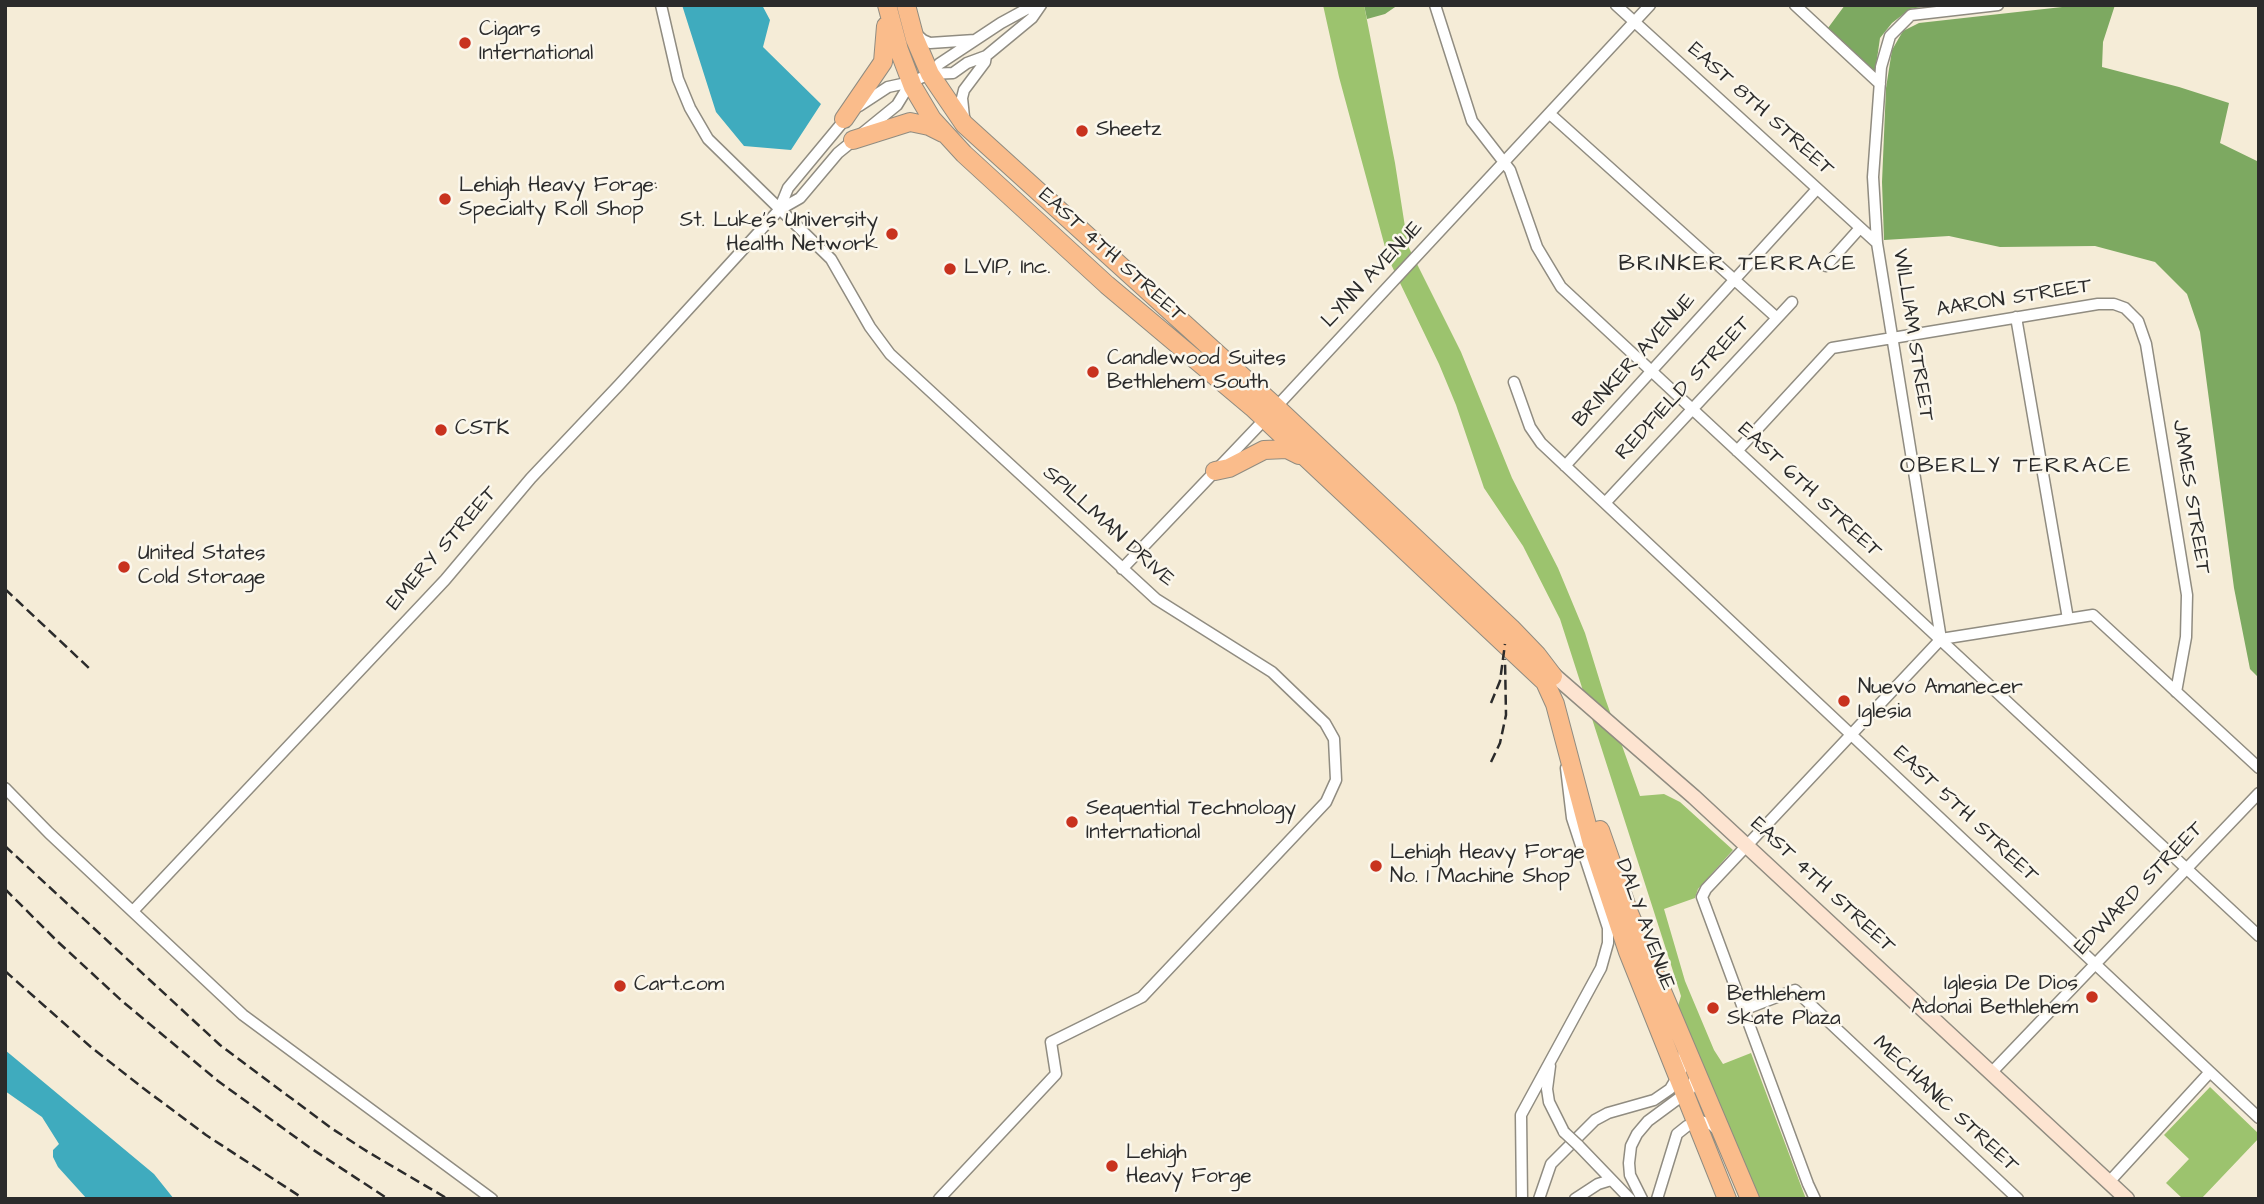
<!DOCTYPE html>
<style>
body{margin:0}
#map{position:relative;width:2264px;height:1204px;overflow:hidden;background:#f5ecd7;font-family:"Architects Daughter",sans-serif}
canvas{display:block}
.frame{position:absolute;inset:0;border:7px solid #2b2b2b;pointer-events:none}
</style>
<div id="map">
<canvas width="2264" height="1204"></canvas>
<div class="frame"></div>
</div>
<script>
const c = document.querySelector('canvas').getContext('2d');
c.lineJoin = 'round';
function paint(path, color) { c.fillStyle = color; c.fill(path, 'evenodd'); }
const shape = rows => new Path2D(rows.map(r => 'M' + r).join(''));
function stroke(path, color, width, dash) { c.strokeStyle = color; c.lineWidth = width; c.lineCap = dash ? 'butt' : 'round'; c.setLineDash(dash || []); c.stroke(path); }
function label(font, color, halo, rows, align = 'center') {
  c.font = font + ' "Architects Daughter",sans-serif'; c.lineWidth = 5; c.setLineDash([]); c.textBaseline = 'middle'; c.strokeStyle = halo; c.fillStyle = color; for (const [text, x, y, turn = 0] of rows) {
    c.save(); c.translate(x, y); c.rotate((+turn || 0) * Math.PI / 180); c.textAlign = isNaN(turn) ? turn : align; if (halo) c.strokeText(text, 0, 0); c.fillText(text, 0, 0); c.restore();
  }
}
paint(shape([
 [1323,5,1364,5,1395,163,1408,246,1461,352,1512,478,1558,568,1585,633,1605,698,1640,796,1664,794,1680,802,1733,850,1698,889,1695,898,1664,909,1685,981,1714,1050,1723,1064,1751,1053,1806,1199,1758,1199,1716,1101,1718,1100,1678,1006,1681,996,1560,619,1523,546,1484,488,1456,405,1439,364,1388,258,1339,77],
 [2210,1087,2259,1134,2259,1138,2201,1199,2183,1199,2166,1183,2189,1159,2164,1135]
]), '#9cc36e');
paint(shape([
 [1364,5,1398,5,1385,14,1367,19],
 [1845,5,1933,5,1910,9,1892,23,1880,38,1875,73,1828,28],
 [2080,5,2115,5,2103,42,2102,67,2179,87,2229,103,2220,143,2259,162,2259,678,2250,669,2234,588,2200,332,2187,294,2155,262,2095,246,2000,247,1949,236,1884,240,1882,182,1886,88,1892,50,1903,31,1919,23]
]), '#7da961');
paint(shape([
 [682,5,762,5,770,20,763,47,821,104,791,150,744,146,716,112],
 [5,1050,154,1174,174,1199,87,1199,58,1167,53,1157,53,1150,59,1144,42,1117,5,1091]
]), '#3fabbe');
const minor = shape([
 [661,5,678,79,690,108,708,139,831,259,870,327,890,354,1156,599,1272,672,1325,723,1334,739,1336,780,1326,802,1142,997,1051,1042,1056,1074,939,1199],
 [1435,5,1472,121,1510,170,1537,247,1561,287,2259,936],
 [1616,5,1877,243],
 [1795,5,1880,84],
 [915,33,923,40,930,43,975,40],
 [930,74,939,64,1001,23,1034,5],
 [859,106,888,87,911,82,930,74,953,73,967,63,986,56,1032,18,1041,5],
 [1550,114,1777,318],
 [964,117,962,98,964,90,985,62,986,56],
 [779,210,788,188,847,117],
 [1826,266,1860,228],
 [2016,317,2068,619],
 [1514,382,1530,427,1541,443,2259,1118],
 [1737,451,1832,348,2098,304,2114,304,2125,308,2138,321,2146,344,2187,595,2186,637,2176,692],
 [1565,466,1817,189],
 [1605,503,1792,302],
 [1122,569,1265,419,1650,5],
 [1941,639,1877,243,1873,177,1881,67,1890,36,1911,15,1998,5],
 [1941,639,2093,615,2259,768],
 [5,788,49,833,243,1015,492,1199],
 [133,911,445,580,531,478,619,385,779,210,800,198,838,153,897,105,911,82],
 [1743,1010,1795,990,2018,1199],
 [1550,1066,1547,1089,1549,1102,1564,1132],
 [1991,1073,2259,793],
 [1578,1145,1630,1199],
 [2109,1182,2210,1072],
 [1522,1199,1521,1115,1601,968,1608,943,1608,928,1572,818,1566,768],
 [1539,1199,1551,1164,1595,1120,1608,1113,1654,1100,1670,1089,1682,1069,1684,1049],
 [1575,1199,1598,1184,1611,1180],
 [1642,1199,1630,1175,1629,1163,1631,1146,1637,1134,1648,1121,1690,1090,1697,1072],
 [1657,1199,1677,1134,1687,1126,1701,1121,1712,1125,1718,1131],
 [1815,1199,1808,1184,1702,897,1706,889,1941,639]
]);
const secondary = shape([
 [1547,669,1694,797,2127,1199]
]);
const trunk = shape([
 [887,5,899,50,913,87,932,119,964,154,1107,285,1252,407,1545,682,1555,704,1592,844,1628,952,1727,1199],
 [906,5,915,39,930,74,964,124,1276,407,1511,628,1537,655,1553,676],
 [844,119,883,62,886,26],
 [853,140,910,122,929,126,943,133],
 [1215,471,1229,468,1264,450,1287,449,1299,455],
 [1600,830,1629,913,1750,1199]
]);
stroke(minor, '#908c81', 13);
stroke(secondary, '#908c81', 17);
stroke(trunk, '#908c81', 20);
stroke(minor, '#fff', 10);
stroke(secondary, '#fde4d1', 14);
stroke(trunk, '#fabc8b', 18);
stroke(shape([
 [5,589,90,669],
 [1491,703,1500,681,1505,644],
 [1491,762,1500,743,1506,715,1505,659],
 [5,846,220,1045,331,1128,368,1152,448,1199],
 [5,889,57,941,122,1001,218,1081,309,1147,388,1199],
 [5,971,92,1048,143,1088,206,1135,304,1199]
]), '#2b2b2b', 2.5, [10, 5]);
const minorBridge = shape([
 [1564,1132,1578,1145]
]);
stroke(minorBridge, '#908c81', 13, []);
stroke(minorBridge, '#fff', 10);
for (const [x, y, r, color] of [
 [465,43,7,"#c8321e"],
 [1082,131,7,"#c8321e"],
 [445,199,7,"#c8321e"],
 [892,234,7,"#c8321e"],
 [950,269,7,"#c8321e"],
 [1093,372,7,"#c8321e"],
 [441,430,7,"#c8321e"],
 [124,567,7,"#c8321e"],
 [1844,701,7,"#c8321e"],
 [1072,822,7,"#c8321e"],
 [1376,866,7,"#c8321e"],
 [620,986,7,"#c8321e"],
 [2092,997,7,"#c8321e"],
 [1713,1008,7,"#c8321e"],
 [1112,1166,7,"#c8321e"]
]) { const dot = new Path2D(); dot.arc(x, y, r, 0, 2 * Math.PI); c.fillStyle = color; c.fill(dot); stroke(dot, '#fbf7ec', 2.5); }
label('21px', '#2b2b2b', '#fbf7ec', [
 ["Cigars",479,31],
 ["International",479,55],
 ["Sheetz",1096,131],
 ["Lehigh Heavy Forge:",459,187],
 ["Specialty Roll Shop",459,211],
 ["St. Luke's University",878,222,"right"],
 ["Health Network",878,246,"right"],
 ["LVIP, Inc.",964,269],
 ["Candlewood Suites",1107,360],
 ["Bethlehem South",1107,384],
 ["CSTK",455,430],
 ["United States",138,555],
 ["Cold Storage",138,579],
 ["Nuevo Amanecer",1858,689],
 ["Iglesia",1858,713],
 ["Sequential Technology",1086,810],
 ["International",1086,834],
 ["Lehigh Heavy Forge",1390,854],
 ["No. 1 Machine Shop",1390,878],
 ["Iglesia De Dios",2078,985,"right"],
 ["Adonai Bethlehem",2078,1009,"right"],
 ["Cart.com",634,986],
 ["Bethlehem",1727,996],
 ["Skate Plaza",1727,1020],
 ["Lehigh",1126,1154],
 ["Heavy Forge",1126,1178]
], 'left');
label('21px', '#2b2b2b', '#fbf7ec', [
 ["EAST 8TH STREET",1760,110,42],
 ["EAST 4TH STREET",1111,256,42],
 ["LYNN AVENUE",1373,275,-47],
 ["AARON STREET",2014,299,-9],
 ["WILLIAM STREET",1912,335,81],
 ["BRINKER AVENUE",1635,361,-48],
 ["REDFIELD STREET",1684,389,-47],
 ["EAST 6TH STREET",1809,491,43],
 ["JAMES STREET",2190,497,81],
 ["SPILLMAN DRIVE",1108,527,42],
 ["EMERY STREET",443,549,-49],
 ["EAST 5TH STREET",1965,815,43],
 ["EAST 4TH STREET",1822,886,43],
 ["EDWARD STREET",2140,889,-46],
 ["DALY AVENUE",1644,925,70],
 ["MECHANIC STREET",1945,1105,43]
]);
c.letterSpacing = '2px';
label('23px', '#2b2b2b', '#fbf7ec', [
 ["BRINKER TERRACE",1738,265],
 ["OBERLY TERRACE",2016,467]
]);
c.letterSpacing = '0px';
</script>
